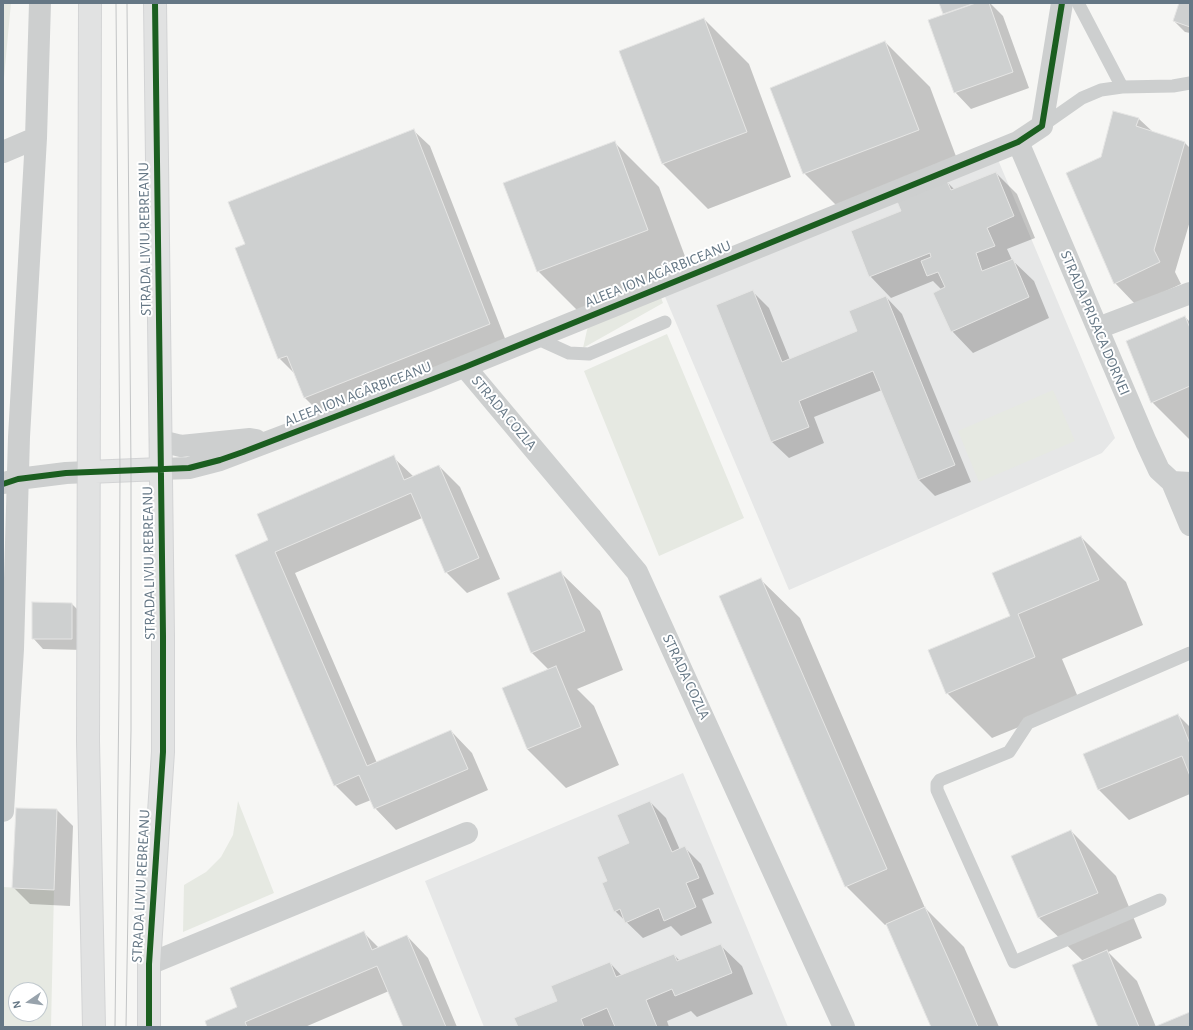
<!DOCTYPE html>
<meta charset="utf-8">
<style>
body{margin:0}
#map{position:relative;width:1193px;height:1030px;overflow:hidden;background:#f6f6f4;font-family:"Alegreya Sans",sans-serif}
canvas{display:block}
.frame{position:absolute;inset:0;border:4px solid #657785;pointer-events:none}
.north{position:absolute;left:8px;top:982px;width:40px;height:40px;box-sizing:border-box;background:#fff;border:1px solid #c1c9ce;border-radius:50%;rotate:257deg;font-size:11px;font-weight:700;line-height:16px;text-align:center;color:#657785}
.north::after{content:'';display:block;margin:auto;width:14px;height:18px;background:#98a3ac;clip-path:polygon(50% 0,100% 100%,50% 72%,0 100%)}
</style>
<div id="map">
<canvas width="1193" height="1030"></canvas>
<div class="frame"></div>
<div class="north">N</div>
</div>
<script>
const c = document.querySelector('canvas').getContext('2d');
c.lineJoin = 'round';
function paint(path, color) { c.fillStyle = color; c.fill(path, 'evenodd'); }
const shape = rows => new Path2D(rows.map(r => 'M' + r).join(''));
function stroke(path, color, width, dash) { c.strokeStyle = color; c.lineWidth = width; c.lineCap = dash ? 'butt' : 'round'; c.setLineDash(dash || []); c.stroke(path); }
function label(font, color, halo, rows, align = 'center') {
  c.font = font + ' "Alegreya Sans",sans-serif'; c.lineWidth = 4; c.setLineDash([]); c.textBaseline = 'middle'; c.strokeStyle = halo; c.fillStyle = color; for (const [text, x, y, turn = 0] of rows) {
    c.save(); c.translate(x, y); c.rotate((+turn || 0) * Math.PI / 180); c.textAlign = isNaN(turn) ? turn : align; if (halo) c.strokeText(text, 0, 0); c.fillText(text, 0, 0); c.restore();
  }
}
paint(shape([
 [996,155,1115,438,1102,453,789,590,663,292],
 [683,773,788,1027,484,1027,425,881]
]), '#e6e7e7');
paint(shape([
 [3,3,11,3,3,88],
 [655,282,663,303,583,348,587,330,597,311],
 [667,334,744,518,659,556,584,371],
 [1053,390,1075,441,979,482,958,431],
 [238,801,274,893,183,932,184,885,206,872,221,857,233,835],
 [3,887,54,890,51,1027,3,1027],
 [16,990,40,990,40,1014,16,1014]
]), '#e6e9e2');
paint(shape([
 [940,3,990,3,1003,16,1029,88,971,109,955,92,945,15],
 [1180,3,1190,3,1190,33,1185,32,1174,21],
 [704,19,749,64,791,177,708,209,663,164,620,51],
 [885,42,930,87,963,175,946,181,954,189,996,173,1017,194,1035,238,1007,249,1012,260,1034,281,1049,318,973,353,952,331,942,290,933,281,891,298,870,276,903,212,898,200,849,218,804,173],
 [1139,119,1153,132,1185,143,1190,148,1190,221,1175,272,1181,284,1136,305,1115,283,1101,158],
 [413,130,430,146,506,341,321,414,305,398,296,375,279,358],
 [614,142,659,187,692,275,583,316,538,271],
 [752,291,769,308,790,360,858,332,886,297,902,314,971,482,935,496,919,480,882,390,814,417,824,443,789,458,772,442,717,306],
 [1185,317,1190,322,1190,440,1152,402],
 [393,457,414,477,439,466,460,487,500,579,467,593,446,572,422,518,295,573,377,763,451,731,472,753,488,790,396,830,375,808,371,800,356,806,335,785,270,541],
 [1081,537,1126,582,1143,625,1062,659,1080,702,992,738,947,693,1011,617],
 [561,573,600,611,623,670,577,689,594,706,619,765,566,788,527,749,549,670,532,653,509,594],
 [761,580,800,618,925,908,964,947,999,1027,932,1027,887,924,885,925,846,886],
 [72,604,83,615,83,650,43,649,33,638],
 [1178,715,1190,727,1190,794,1129,820,1099,790,1084,754],
 [650,802,666,818,680,850,685,848,701,864,714,894,702,899,712,923,681,936,671,926,643,938,615,911,609,881,631,844],
 [57,810,73,826,70,906,30,904,13,887],
 [1071,831,1116,876,1142,938,1108,952,1137,981,1156,1027,1099,1027,1083,961,1039,918],
 [363,932,379,948,407,936,428,958,457,1027,404,1027,389,991,305,1027,208,1027,239,1007],
 [720,945,742,966,753,994,697,1017,691,1011,667,1021,669,1027,519,1027,558,1001,610,963,622,976,674,955,680,961]
]), '#0003');
const building = shape([
 [939,3,972,3,972,4,943,14,939,3],
 [976,3,989,3,1013,72,954,93,928,20,976,3],
 [1179,3,1190,3,1190,27,1173,21,1179,3],
 [704,18,747,132,662,164,619,51,704,18],
 [885,41,919,130,803,174,770,88,885,41],
 [1113,111,1139,118,1136,126,1185,142,1154,250,1160,262,1114,284,1066,173,1101,157,1113,111],
 [414,129,490,324,304,398,287,356,278,359,235,248,245,244,228,202,414,129],
 [615,141,648,230,537,272,503,183,615,141],
 [996,172,1014,216,987,228,995,246,976,253,982,271,1013,259,1029,297,951,332,933,293,945,287,938,272,927,276,921,261,931,257,930,253,869,277,851,231,901,211,896,199,946,179,951,190,996,172],
 [753,290,782,362,857,331,849,311,886,296,955,465,918,480,873,371,799,401,809,427,771,442,716,305,753,290],
 [1185,316,1190,328,1190,386,1151,403,1126,341,1185,316],
 [394,455,404,480,439,465,479,558,445,573,411,493,275,552,367,766,451,730,468,769,374,809,359,775,334,786,235,555,268,540,257,514,394,455],
 [1081,536,1099,580,1018,614,1035,657,946,694,928,650,1010,616,992,573,1081,536],
 [561,571,585,631,531,653,507,593,561,571],
 [761,578,887,869,845,887,719,596,761,578],
 [32,602,72,603,72,639,32,639,32,602],
 [556,666,581,727,527,749,502,688,556,666],
 [1178,714,1190,744,1190,776,1182,756,1098,790,1083,754,1178,714],
 [650,801,672,852,685,846,699,878,686,883,696,907,664,921,659,908,625,923,620,909,614,912,602,883,607,881,597,857,629,843,617,815,650,801],
 [16,808,57,809,54,890,12,888,16,808],
 [1071,830,1098,893,1038,918,1011,856,1071,830],
 [925,907,956,976,978,1027,931,1027,886,924,925,907],
 [364,931,372,950,407,935,446,1027,403,1027,377,966,245,1022,247,1027,207,1027,205,1021,237,1007,230,988,364,931],
 [721,944,732,973,675,996,672,989,646,1000,657,1027,615,1027,607,1008,581,1019,584,1027,518,1027,514,1018,557,1001,551,986,610,962,616,977,674,954,677,961,721,944],
 [1107,950,1139,1027,1098,1027,1072,965,1107,950],
 [1190,1012,1190,1027,1154,1027,1190,1012]
]);
paint(building, '#ced0d0');
stroke(building, '#e5e5e4', 1);
const secondary = shape([
 [90,3,88,741,94,1027],
 [88,472,161,469],
 [149,1027,149,964,163,752,163,636,155,3]
]);
stroke(secondary, '#d3d4d5', 24);
stroke(shape([
 [1078,3,1122,87],
 [1042,126,1082,98,1101,90,1122,87,1173,86,1190,83],
 [536,338,569,353,589,354,665,322],
 [1160,900,1014,962,937,790,937,784,940,780,1009,752,1028,723,1190,653]
]), '#cdcfcf', 13);
stroke(shape([
 [1018,142,1146,442,1159,470,1172,482,1190,483],
 [3,152,36,138],
 [1098,328,1190,293],
 [465,367,637,572,844,1027],
 [160,440,169,443,181,446,250,439,256,440],
 [161,469,189,468,220,460,426,382,1018,142,1042,126,1062,3],
 [1172,482,1190,525],
 [4,483,18,479,66,473,88,472],
 [3,811,13,649,19,437,36,138,40,3],
 [149,964,467,833]
]), '#cdcfcf', 22);
stroke(secondary, '#e1e2e2', 22);
stroke(shape([
 [115,1027,119,690,120,471,116,3],
 [126,1027,131,730,131,470,127,3]
]), '#c2c4c5', 1);
stroke(shape([
 [3,484,18,479,66,473,189,468,220,460,243,452,465,367,1018,142,1042,126,1062,3],
 [149,1027,149,964,163,752,163,636,155,3]
]), '#1b5e20', 6);
label('15px', '#657785', '#fff', [
 ["STRADA LIVIU REBREANU",145,239,-91],
 ["ALEEA ION AGÂRBICEANU",658,274,-22],
 ["STRADA PRISACA DORNEI",1095,323,67],
 ["ALEEA ION AGÂRBICEANU",358,394,-21],
 ["STRADA COZLA",504,413,50],
 ["STRADA LIVIU REBREANU",149,563,-91],
 ["STRADA COZLA",686,677,65],
 ["STRADA LIVIU REBREANU",141,886,-87]
]);
</script>
